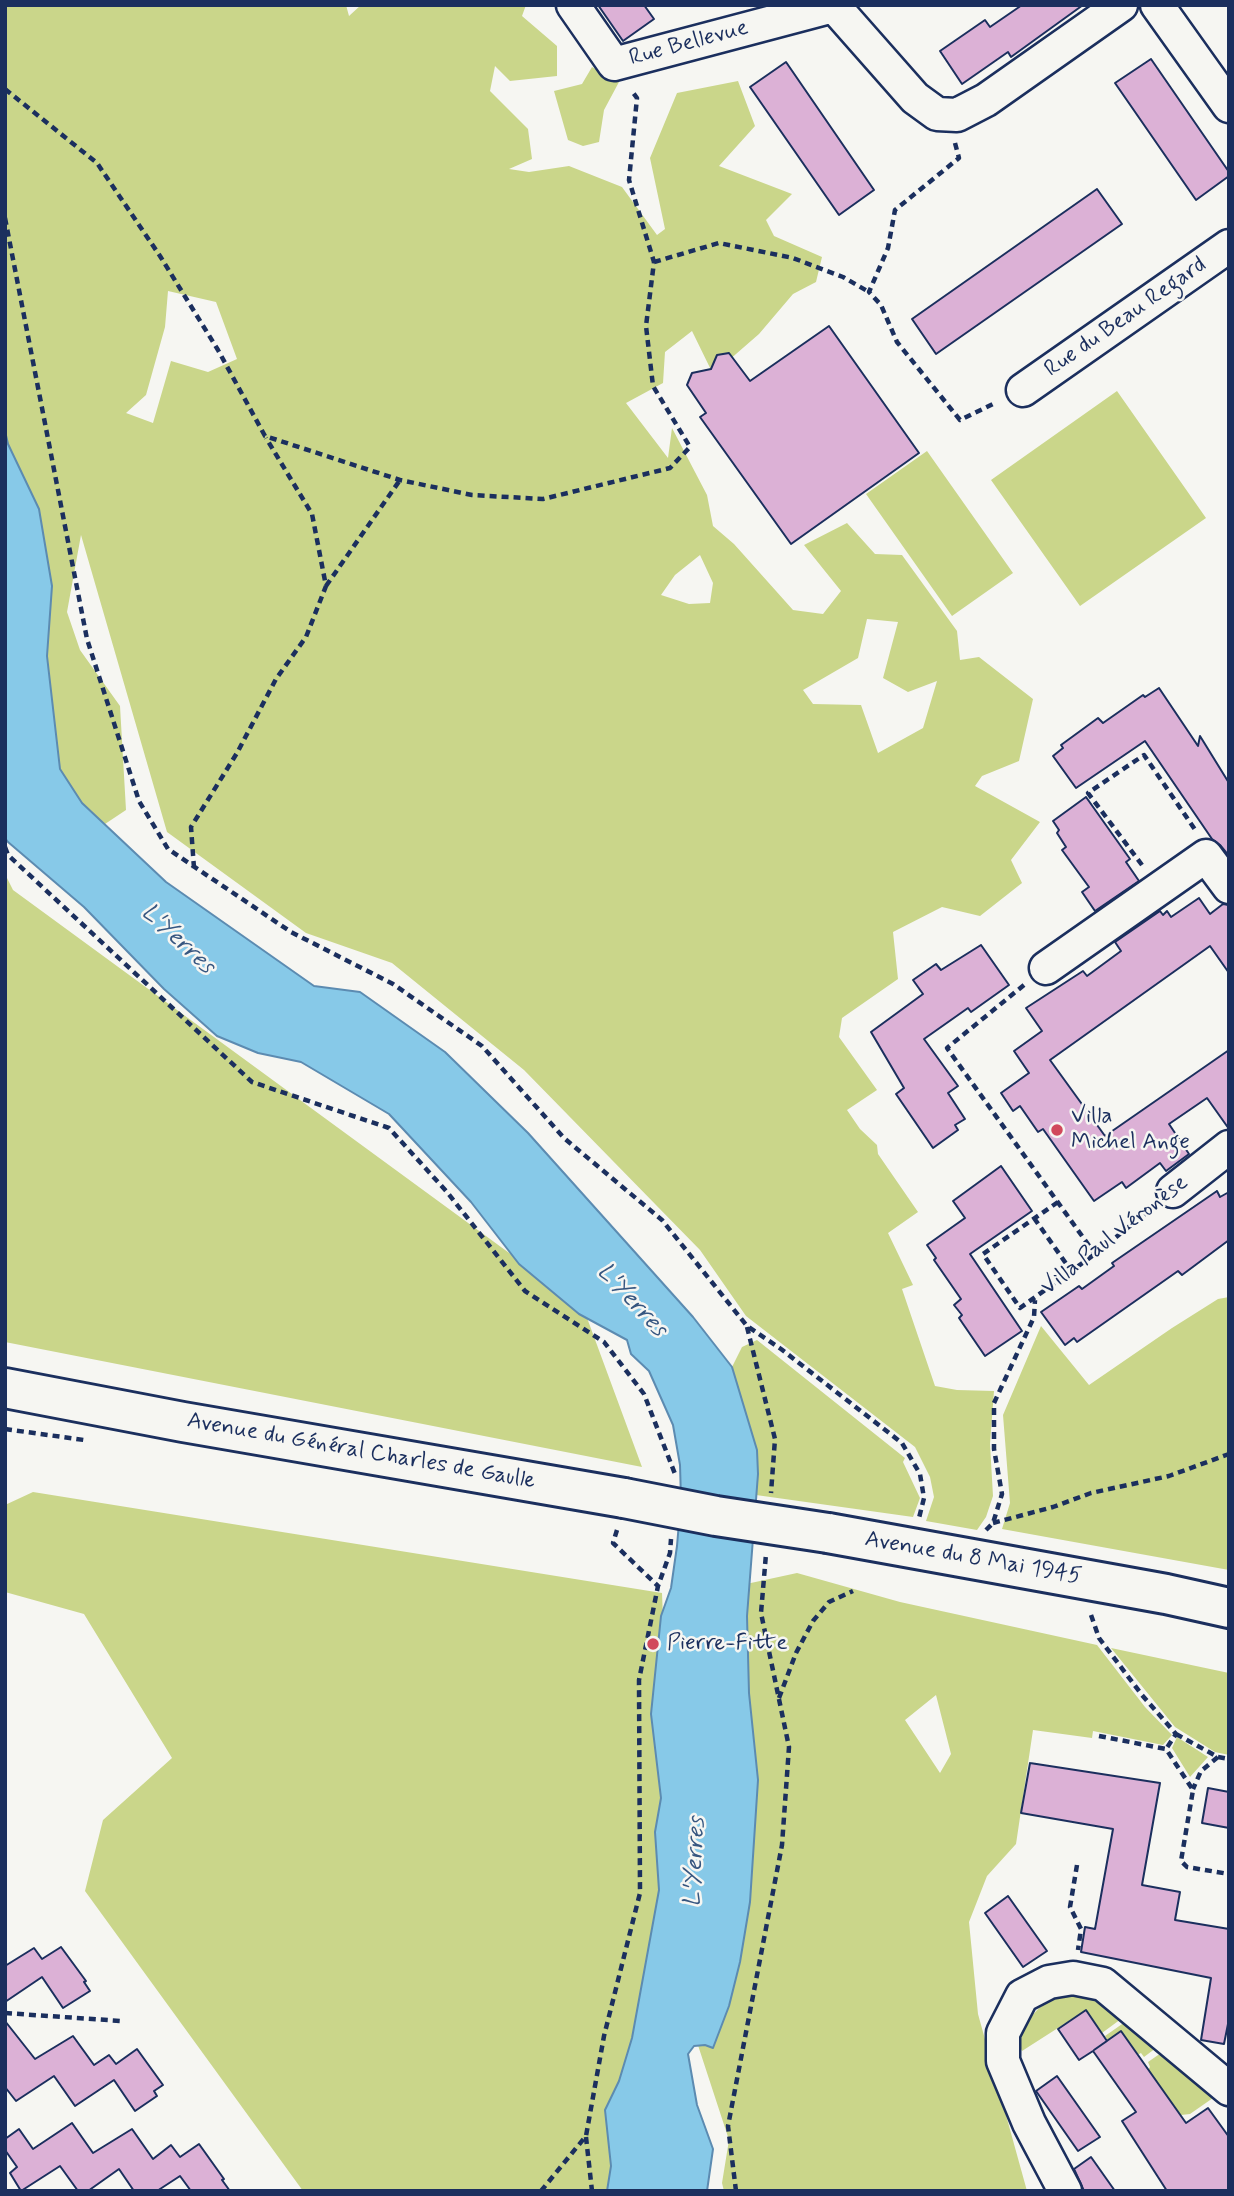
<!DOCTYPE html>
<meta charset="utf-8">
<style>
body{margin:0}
#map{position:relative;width:1234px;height:2196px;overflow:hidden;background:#f6f6f2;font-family:Mynerve,sans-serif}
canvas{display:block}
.frame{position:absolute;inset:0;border:7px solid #1b2f5e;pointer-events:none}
</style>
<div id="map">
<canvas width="1234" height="2196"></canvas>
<div class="frame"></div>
</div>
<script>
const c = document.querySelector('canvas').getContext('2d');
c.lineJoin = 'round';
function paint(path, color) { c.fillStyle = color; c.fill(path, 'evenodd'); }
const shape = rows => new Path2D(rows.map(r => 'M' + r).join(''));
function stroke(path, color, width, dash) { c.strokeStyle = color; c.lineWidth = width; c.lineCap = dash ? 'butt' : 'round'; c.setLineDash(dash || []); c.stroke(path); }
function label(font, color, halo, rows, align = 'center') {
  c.font = font + ' Mynerve,sans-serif'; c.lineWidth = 5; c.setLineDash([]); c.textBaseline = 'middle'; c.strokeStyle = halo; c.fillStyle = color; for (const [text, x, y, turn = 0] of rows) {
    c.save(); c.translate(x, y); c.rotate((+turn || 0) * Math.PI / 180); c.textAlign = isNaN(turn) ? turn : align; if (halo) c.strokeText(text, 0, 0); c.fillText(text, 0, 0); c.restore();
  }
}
paint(shape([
 [5,5,346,5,349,16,361,5,526,5,522,16,557,46,557,76,510,81,495,66,490,91,528,129,532,159,509,169,529,172,569,166,622,187,657,235,665,229,650,158,677,93,738,81,755,126,719,166,792,194,766,220,774,236,822,257,816,282,793,294,759,334,713,374,692,331,665,352,663,383,626,403,668,458,672,428,707,495,713,526,734,544,793,610,823,614,841,591,804,545,847,523,875,554,902,555,957,631,960,660,979,657,1033,699,1019,761,982,776,975,786,1040,822,1011,860,1022,883,980,916,942,907,893,932,898,979,842,1018,839,1037,877,1090,847,1110,860,1129,877,1145,878,1154,918,1212,888,1233,913,1285,902,1289,935,1386,957,1390,994,1391,990,1444,993,1496,986,1517,977,1530,926,1521,934,1497,930,1477,915,1447,746,1316,700,1250,524,1070,392,963,306,933,167,832,81,535,67,612,80,650,120,706,126,810,90,834,53,776,5,498],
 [168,291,216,302,237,359,208,372,171,361,153,423,126,413,146,395,165,327],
 [700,555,713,583,710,603,689,604,661,595,675,575],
 [867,619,898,622,883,678,908,692,937,681,923,728,878,753,861,705,813,704,803,690,858,658],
 [592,67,619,82,604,110,599,142,583,146,568,140,554,91,582,84],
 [1117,391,1206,518,1080,606,991,480],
 [927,451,1013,573,952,616,866,494],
 [5,874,13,890,583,1307,642,1467,5,1342],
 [1229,1297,1229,1570,1002,1529,1010,1503,1003,1415,1041,1326,1089,1385,1172,1328,1218,1299],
 [757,1340,905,1458,903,1462,920,1498,913,1517,756,1495,758,1474,757,1450,732,1367,742,1347],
 [33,1492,662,1593,667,1722,665,1939,629,2191,303,2191,85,1891,103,1820,172,1758,84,1614,5,1592,5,1505],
 [797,1573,900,1602,1097,1645,1145,1707,1172,1735,1163,1745,1093,1731,1092,1738,1033,1730,1016,1844,987,1876,969,1922,978,2014,1027,2191,724,2191,722,2183,729,2140,693,2030,737,1586],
 [936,1695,951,1754,940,1773,905,1720],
 [1111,1648,1229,1673,1229,1755,1215,1752,1175,1727],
 [1177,1737,1208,1757,1190,1777,1172,1748],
 [1069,1995,1084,1995,1096,1999,1105,2003,1121,2019,1102,2033,1086,2010,1022,2051,1020,2047,1022,2031,1029,2019,1039,2008,1051,2000],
 [1125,2022,1156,2048,1144,2057,1141,2053,1137,2055,1108,2041,1105,2036],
 [1161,2053,1213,2098,1190,2114,1181,2115,1166,2124,1148,2070,1150,2067,1148,2062]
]), '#cad68a');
const water = shape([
 [5,431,8,444,39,509,52,586,47,656,60,769,82,803,166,882,314,986,360,992,445,1052,528,1133,693,1317,732,1367,757,1450,758,1474,747,1616,749,1693,758,1780,750,1902,740,1962,729,2006,713,2048,705,2045,694,2046,688,2054,697,2105,713,2149,707,2191,607,2191,611,2166,605,2110,619,2081,632,2038,659,1890,655,1832,661,1798,651,1714,661,1616,671,1588,677,1546,681,1499,680,1465,673,1425,649,1371,631,1354,627,1340,579,1314,519,1264,471,1202,389,1114,301,1062,258,1053,217,1036,164,989,84,907,8,842,5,838,5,431]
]);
paint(water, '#87c9e8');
stroke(water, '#5c8bb1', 2);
const building = shape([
 [598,5,644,5,654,19,623,41,598,5],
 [1022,5,1083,5,1011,57,1008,52,962,84,940,51,985,20,990,27,1022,5],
 [1151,59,1229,172,1229,176,1196,200,1115,83,1151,59],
 [786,62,874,190,839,215,750,87,786,62],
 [1097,189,1122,224,936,354,912,319,1097,189],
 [829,326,919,453,791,544,700,417,706,413,687,385,692,373,711,369,717,355,729,353,750,381,829,326],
 [1159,688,1198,746,1200,736,1229,783,1229,856,1220,845,1212,839,1145,741,1076,788,1053,756,1063,748,1061,745,1098,718,1103,723,1143,695,1145,697,1159,688],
 [1086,797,1130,859,1126,862,1139,881,1095,911,1082,892,1089,887,1062,850,1066,847,1057,833,1059,830,1053,821,1086,797],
 [1199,898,1210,914,1223,904,1229,905,1229,973,1210,946,1050,1060,1105,1136,1229,1050,1229,1129,1207,1098,1169,1124,1189,1154,1166,1171,1160,1163,1126,1188,1122,1182,1094,1201,1043,1129,1038,1132,1020,1106,1013,1111,1001,1093,1029,1073,1014,1051,1042,1031,1026,1008,1083,971,1087,976,1121,951,1115,942,1160,911,1163,915,1167,911,1171,917,1199,898],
 [981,945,1009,985,971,1012,968,1008,924,1039,958,1086,948,1093,965,1119,955,1125,958,1130,933,1148,896,1094,904,1088,871,1032,923,994,913,980,936,964,941,970,981,945],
 [1001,1166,1032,1211,970,1254,1022,1331,985,1356,959,1318,962,1315,954,1305,961,1299,934,1260,936,1258,927,1245,965,1218,953,1201,1001,1166],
 [1217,1191,1220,1197,1229,1192,1229,1240,1182,1275,1178,1271,1077,1342,1074,1338,1065,1345,1041,1312,1079,1286,1082,1289,1114,1266,1112,1263,1217,1191],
 [1030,1763,1160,1783,1142,1885,1180,1892,1175,1920,1229,1929,1229,2019,1224,2044,1201,2040,1211,1978,1081,1952,1085,1927,1095,1929,1113,1829,1021,1813,1030,1763],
 [1208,1788,1229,1792,1229,1828,1202,1823,1208,1788],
 [1008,1896,1047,1951,1023,1967,985,1913,1008,1896],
 [61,1947,86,1981,84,1982,90,1991,63,2008,42,1977,5,2002,5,1966,34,1948,42,1959,61,1947],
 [1086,2010,1107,2041,1094,2050,1121,2031,1186,2123,1208,2108,1229,2137,1229,2191,1167,2191,1122,2121,1136,2112,1093,2051,1079,2060,1058,2029,1086,2010],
 [5,2021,35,2059,73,2036,94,2065,109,2055,116,2064,137,2049,163,2085,154,2091,157,2096,135,2111,114,2080,75,2106,54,2076,16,2101,5,2087,5,2021],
 [1057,2076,1100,2137,1078,2151,1036,2091,1057,2076],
 [72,2123,93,2153,132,2129,153,2159,171,2145,180,2157,199,2144,224,2179,222,2180,230,2191,191,2191,180,2176,157,2191,134,2191,119,2169,88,2191,78,2191,60,2166,21,2191,10,2173,17,2167,5,2150,5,2139,19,2129,33,2149,72,2123],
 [1091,2157,1115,2191,1084,2191,1074,2169,1091,2157]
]);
paint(building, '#dcb1d6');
stroke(building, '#1b2f5e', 2);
const minor = shape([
 [573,5,614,64,833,6],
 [833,5,915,98,937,114,957,115,986,100,1121,5],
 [1157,5,1229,106],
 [1023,390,1229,246],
 [1046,968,1206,856,1229,887],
 [1173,1191,1229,1147],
 [1065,2191,1029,2123,1003,2061,1003,2033,1022,1996,1049,1982,1073,1978,1103,1984,1229,2089]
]);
const secondary = shape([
 [5,1388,183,1422,624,1498],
 [828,1533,1166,1594,1229,1608]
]);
stroke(minor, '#1b2f5e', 37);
stroke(secondary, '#1b2f5e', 44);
stroke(shape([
 [5,89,97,163,160,256,218,350,265,436,400,480,472,495,543,499,670,468,690,447,653,386,646,326,654,262,629,180,637,98,631,90],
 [955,143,959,158,895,210,888,248,869,292,881,305,897,342,960,420,997,402],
 [5,218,87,639,139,801,168,849,291,932,393,984,482,1046,564,1138,662,1220,747,1326,781,1349,902,1443,920,1474,924,1498,919,1518],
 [654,262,719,243,793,258,843,277,869,292],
 [326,586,400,480],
 [5,847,8,855,252,1082,389,1128,447,1192,525,1291,604,1342,644,1394,675,1474],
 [1142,865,1088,793,1144,755,1196,831],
 [194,868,191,827,237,753,276,679,306,637,326,586,312,514,266,438],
 [1024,985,947,1048,1095,1254],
 [1058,1202,983,1254,1020,1308,1095,1254,1151,1209],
 [1034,1218,1072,1272],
 [747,1327,775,1439,771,1493],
 [5,1429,84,1440],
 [993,1523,1053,1507,1091,1493,1169,1476,1229,1454],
 [617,1530,613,1543,658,1586],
 [986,1530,993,1523,1002,1494,994,1449,994,1403,1034,1317,1035,1300],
 [1091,1615,1099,1638,1142,1695,1176,1734,1166,1749],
 [779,1698,796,1653,813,1621,829,1602,853,1591],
 [1176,1734,1218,1757,1201,1771,1193,1789],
 [1099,1736,1166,1749,1193,1790,1181,1861,1187,1867,1229,1874],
 [1218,1757,1229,1759],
 [1077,1865,1070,1907,1081,1929,1078,1950],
 [5,2013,121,2021],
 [586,2137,592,2191],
 [541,2191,586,2136,604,2036,640,1893,639,1680,658,1586,670,1553,671,1539],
 [736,2191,728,2126,782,1845,789,1747,761,1613,766,1554]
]), '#1b2f5e', 4.5, [7, 5]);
stroke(minor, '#f6f6f2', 32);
stroke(secondary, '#f6f6f2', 38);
const secondaryBridge = shape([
 [624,1498,716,1516,828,1533]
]);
stroke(secondaryBridge, '#1b2f5e', 44, []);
stroke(secondaryBridge, '#f6f6f2', 38);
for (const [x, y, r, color] of [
 [1057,1130,7,"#d1495b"],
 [653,1644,7,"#d1495b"]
]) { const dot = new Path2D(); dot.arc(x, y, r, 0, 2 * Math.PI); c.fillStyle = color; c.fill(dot); stroke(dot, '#f6f6f2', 2.5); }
label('23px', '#1b2f5e', '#f6f6f2', [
 ["Rue Bellevue",689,44,-15],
 ["Rue du Beau Regard",1126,318,-35],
 ["Villa Paul Véronèse",1115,1236,-38],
 ["Avenue du Général Charles de Gaulle",361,1452,10],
 ["Avenue du 8 Mai 1945",973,1559,10]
]);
label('23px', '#1b2f5e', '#f6f6f2', [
 ["Villa",1071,1117],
 ["Michel Ange",1071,1143],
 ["Pierre-Fitte",667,1644]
], 'left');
label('italic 24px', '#365680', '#f6f6f2', [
 ["L'Yerres",177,940,43],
 ["L'Yerres",631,1301,47],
 ["L'Yerres",696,1862,-87]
]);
</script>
